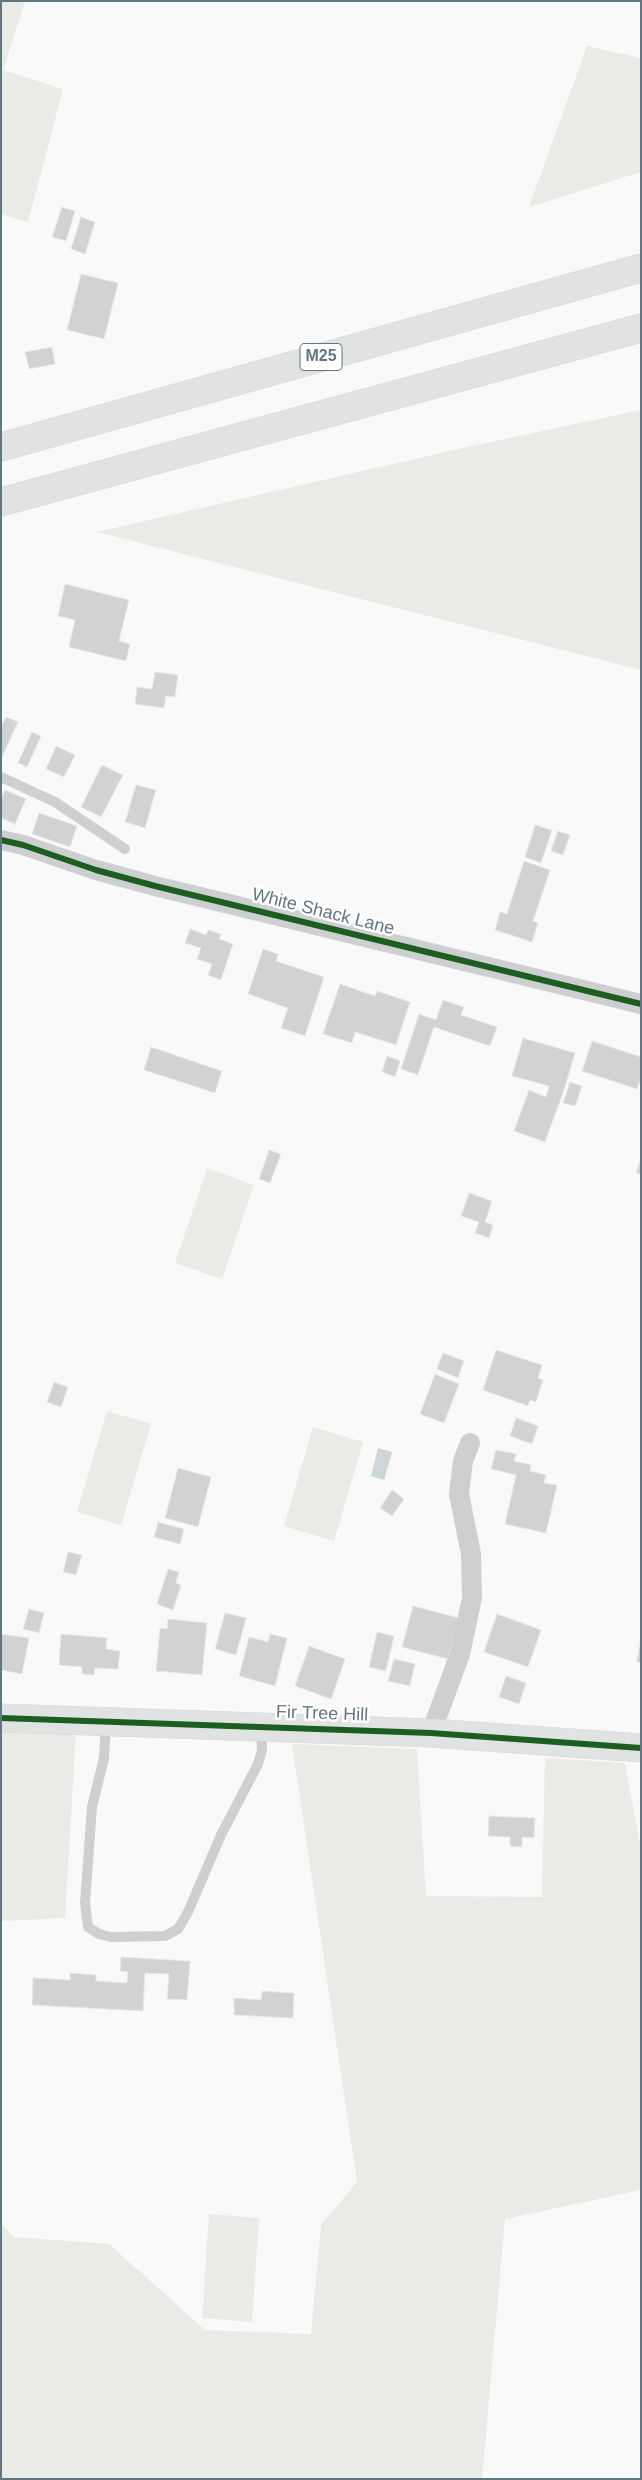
<!DOCTYPE html>
<style>
body{margin:0}
#map{position:relative;width:642px;height:2480px;overflow:hidden;background:#f9f9f9;font-family:Helvetica,sans-serif}
canvas{display:block}
.frame{position:absolute;inset:0;border:2px solid #657683;pointer-events:none}
</style>
<div id="map">
<canvas width="642" height="2480"></canvas>
<div class="frame"></div>
</div>
<script>
const c = document.querySelector('canvas').getContext('2d');
c.lineJoin = 'round';
function paint(path, color) { c.fillStyle = color; c.fill(path, 'evenodd'); }
const shape = rows => new Path2D(rows.map(r => 'M' + r).join(''));
function stroke(path, color, width, dash) { c.strokeStyle = color; c.lineWidth = width; c.lineCap = dash ? 'butt' : 'round'; c.setLineDash(dash || []); c.stroke(path); }
function label(font, color, halo, rows, align = 'center') {
  c.font = font + ' Helvetica,sans-serif'; c.lineWidth = 5; c.setLineDash([]); c.textBaseline = 'middle'; c.strokeStyle = halo; c.fillStyle = color; for (const [text, x, y, turn = 0] of rows) {
    c.save(); c.translate(x, y); c.rotate((+turn || 0) * Math.PI / 180); c.textAlign = isNaN(turn) ? turn : align; if (halo) c.strokeText(text, 0, 0); c.fillText(text, 0, 0); c.restore();
  }
}
paint(shape([
 [1,1,25,1,3,70,63,89,28,222,1,214],
 [587,46,641,58,641,172,529,207],
 [641,410,641,670,97,532,458,449],
 [207,1168,254,1185,222,1279,175,1263],
 [107,1411,151,1424,121,1525,77,1512],
 [313,1427,363,1442,334,1541,284,1526],
 [1,1729,76,1733,65,1918,1,1921],
 [292,1744,417,1749,426,1896,542,1897,545,1758,625,1763,641,1850,641,2190,505,2219,482,2479,1,2479,1,2224,14,2237,109,2244,205,2330,311,2334,321,2225,357,2182],
 [209,2214,259,2218,252,2322,202,2318]
]), '#e8ebe6');
paint(shape([
 [378,1448,392,1452,384,1480,371,1476]
]), '#ced6d9');
const building = shape([
 [62,207,75,211,66,241,52,237,62,207],
 [81,217,95,222,85,254,71,249,81,217],
 [81,274,118,283,104,339,67,330,81,274],
 [52,347,55,364,29,369,25,352,52,347],
 [65,584,129,600,119,641,130,644,126,661,69,647,75,620,58,616,65,584],
 [155,672,178,675,175,697,166,696,164,708,135,704,137,687,152,689,155,672],
 [6,717,18,722,1,759,1,726,6,717],
 [32,732,41,736,27,767,18,763,32,732],
 [56,746,75,755,64,777,46,769,56,746],
 [102,765,123,775,101,817,81,807,102,765],
 [136,785,156,790,145,828,125,822,136,785],
 [5,790,26,799,15,824,1,818,1,798,5,790],
 [39,813,77,826,70,847,32,834,39,813],
 [535,825,552,830,541,863,525,857,535,825],
 [558,831,570,835,563,855,551,851,558,831],
 [524,861,550,870,533,921,538,923,532,942,495,930,500,912,507,914,524,861],
 [190,929,206,935,208,930,221,934,219,939,233,944,221,980,208,975,212,964,197,959,201,948,185,943,190,929],
 [263,949,278,954,276,961,324,977,305,1036,281,1028,288,1008,248,994,263,949],
 [340,984,375,996,377,991,410,1002,396,1045,355,1032,352,1043,323,1034,340,984],
 [443,1000,464,1007,461,1015,497,1027,490,1046,434,1027,418,1075,401,1069,419,1014,436,1020,443,1000],
 [523,1038,575,1053,564,1090,545,1142,514,1131,529,1090,546,1097,549,1086,512,1076,523,1038],
 [592,1041,641,1057,641,1078,637,1089,582,1071,592,1041],
 [151,1047,222,1071,215,1093,144,1070,151,1047],
 [387,1056,400,1061,395,1077,382,1072,387,1056],
 [570,1082,582,1086,575,1106,563,1103,570,1082],
 [269,1150,281,1154,270,1183,259,1179,269,1150],
 [641,1158,641,1174,636,1173,641,1158],
 [469,1193,492,1201,485,1222,493,1225,489,1238,475,1233,479,1222,461,1216,469,1193],
 [496,1350,542,1365,538,1378,543,1380,536,1402,530,1400,528,1406,483,1390,496,1350],
 [443,1353,464,1361,458,1378,437,1369,443,1353],
 [435,1374,459,1384,444,1423,420,1414,435,1374],
 [54,1382,68,1387,61,1407,47,1402,54,1382],
 [516,1418,538,1426,532,1444,510,1436,516,1418],
 [496,1450,516,1454,514,1461,531,1465,530,1471,546,1475,544,1483,557,1485,546,1533,505,1524,516,1475,491,1469,496,1450],
 [178,1468,211,1477,198,1527,165,1518,178,1468],
 [392,1490,404,1499,392,1516,380,1508,392,1490],
 [158,1522,184,1529,180,1544,154,1537,158,1522],
 [68,1552,82,1555,76,1575,63,1572,68,1552],
 [168,1569,179,1572,176,1583,181,1585,173,1610,157,1604,168,1569],
 [413,1606,459,1618,448,1659,402,1647,413,1606],
 [29,1609,44,1613,39,1633,23,1629,29,1609],
 [225,1613,246,1618,236,1655,215,1649,225,1613],
 [497,1614,541,1630,528,1667,484,1652,497,1614],
 [168,1619,207,1623,202,1675,156,1671,160,1628,167,1629,168,1619],
 [377,1632,394,1636,386,1671,369,1667,377,1632],
 [1,1634,29,1638,22,1674,1,1670,1,1634],
 [61,1634,107,1638,106,1649,120,1651,118,1669,95,1668,94,1675,82,1674,82,1667,59,1665,61,1634],
 [270,1634,287,1638,275,1686,239,1676,249,1637,268,1642,270,1634],
 [640,1642,641,1642,641,1663,637,1662,640,1642],
 [309,1646,345,1659,331,1699,295,1686,309,1646],
 [394,1659,415,1664,410,1686,388,1681,394,1659],
 [506,1676,526,1683,519,1704,499,1697,506,1676],
 [489,1816,535,1818,534,1838,522,1837,522,1847,510,1846,510,1837,488,1836,489,1816],
 [121,1957,190,1961,187,2000,167,1999,169,1974,145,1973,143,2011,32,2005,33,1978,70,1980,70,1973,96,1975,96,1981,127,1983,128,1972,120,1971,121,1957],
 [262,1991,294,1993,293,2018,234,2015,234,1998,261,2000,262,1991]
]);
paint(building, '#d0d2d3');
stroke(building, '#e8e8e8', 1);
const secondary = shape([
 [1,1718,431,1733,641,1748]
]);
const highway = shape([
 [1,447,641,268],
 [1,502,641,328]
]);
stroke(secondary, '#d5d6d7', 29);
stroke(highway, '#d5d6d6', 29);
stroke(shape([
 [1,777,55,802,125,849],
 [106,1724,104,1758,92,1807,85,1903,88,1927,99,1934,111,1937,165,1936,178,1929,188,1912,221,1835,258,1764,262,1750,261,1728]
]), '#cecfd0', 10);
stroke(shape([
 [1,840,23,845,96,870,155,886,641,1004],
 [431,1733,460,1654,472,1598,471,1554,459,1494,463,1461,470,1443]
]), '#cecfd0', 20);
stroke(secondary, '#e1e2e2', 28);
stroke(highway, '#e1e2e2', 28);
stroke(shape([
 [1,840,23,845,96,870,155,886,641,1004],
 [1,1718,431,1733,641,1748]
]), '#1b5e20', 6);
for (const [x, y, w] of [
 [321,357,42]
]) { const box = new Path2D(); box.roundRect(x - w / 2, y - 13.5, w, 27, 4); c.fillStyle = '#fff'; c.fill(box); stroke(box, '#657683', 1); }
label('bold 16px', '#657683', null, [
 ["M25",321,357]
]);
label('18px', '#657683', '#fff', [
 ["White Shack Lane",323,912,14],
 ["Fir Tree Hill",322,1714,2]
]);
</script>
